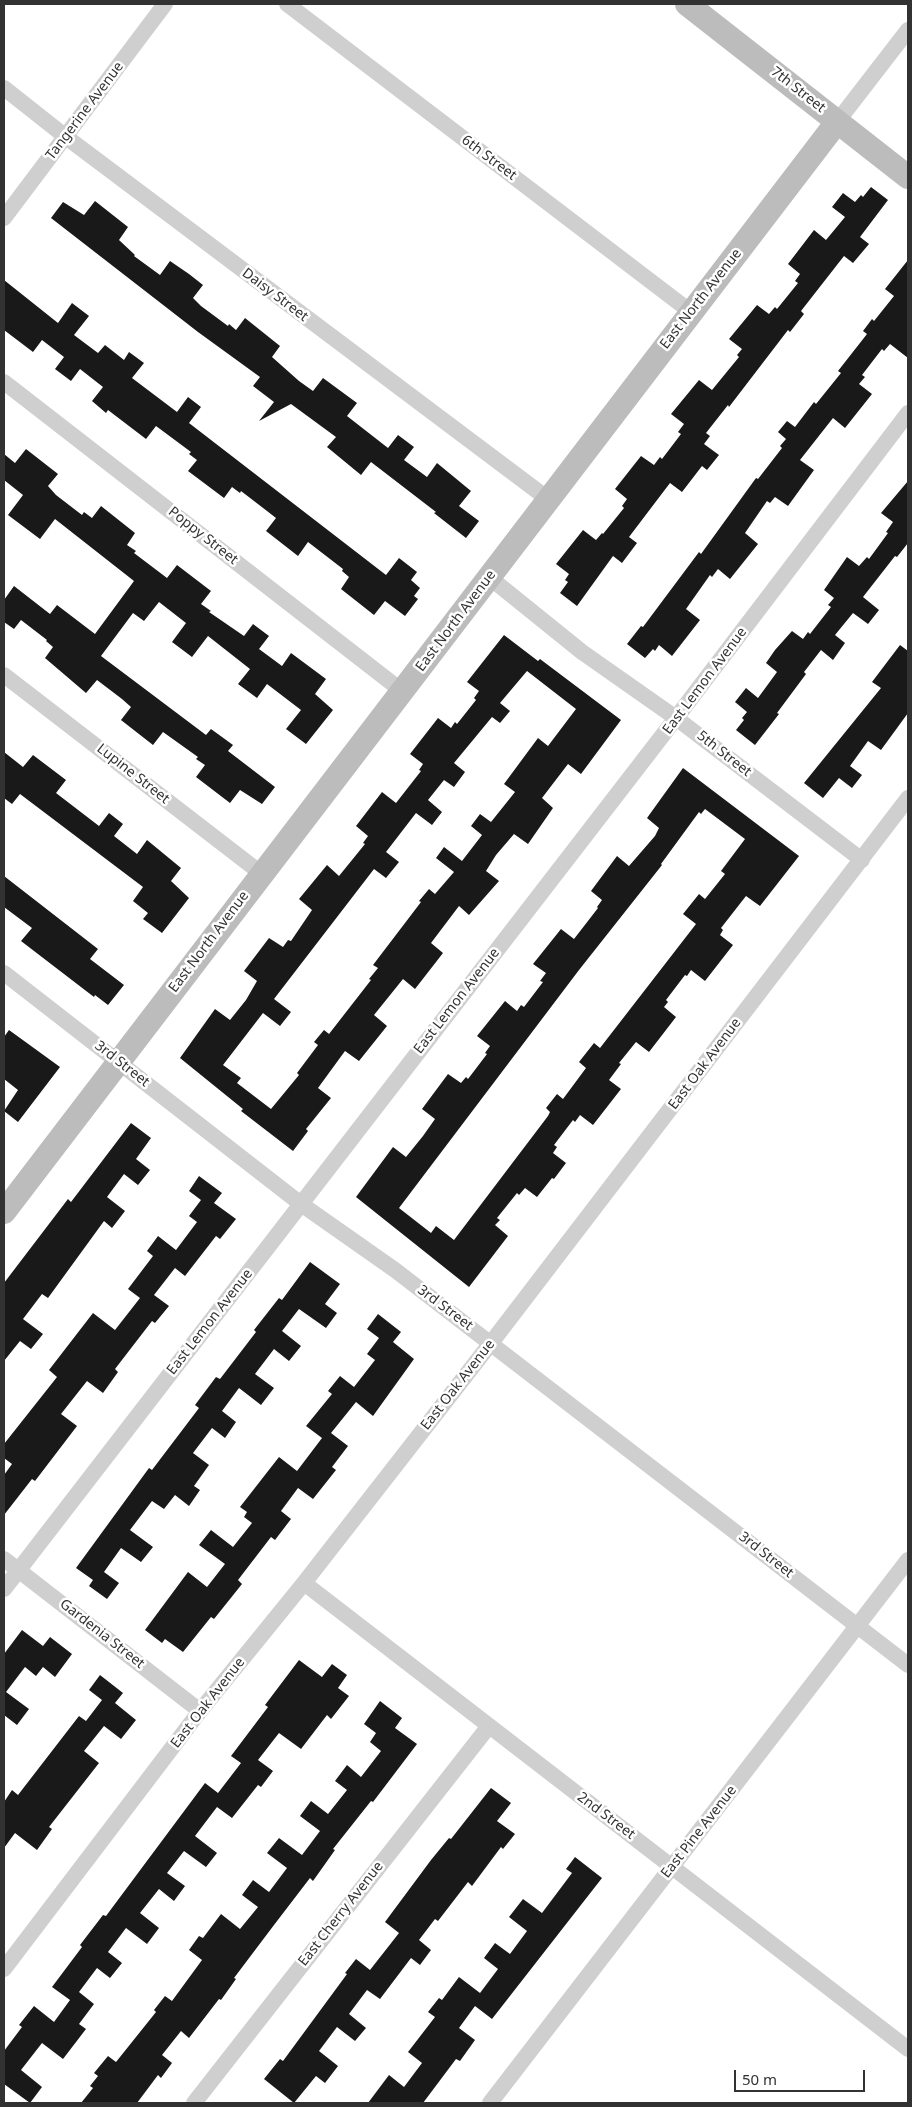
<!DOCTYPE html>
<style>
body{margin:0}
#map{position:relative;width:912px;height:2107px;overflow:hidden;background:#fff;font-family:"Noto Sans",sans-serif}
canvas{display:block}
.frame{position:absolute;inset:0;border:5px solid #323232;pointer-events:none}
.scale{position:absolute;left:734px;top:2070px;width:131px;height:22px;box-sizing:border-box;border:2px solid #323232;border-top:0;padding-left:6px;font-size:15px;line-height:18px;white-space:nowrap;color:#323232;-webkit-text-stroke:4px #fff;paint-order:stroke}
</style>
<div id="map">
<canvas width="912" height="2107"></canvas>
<div class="frame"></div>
<div class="scale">50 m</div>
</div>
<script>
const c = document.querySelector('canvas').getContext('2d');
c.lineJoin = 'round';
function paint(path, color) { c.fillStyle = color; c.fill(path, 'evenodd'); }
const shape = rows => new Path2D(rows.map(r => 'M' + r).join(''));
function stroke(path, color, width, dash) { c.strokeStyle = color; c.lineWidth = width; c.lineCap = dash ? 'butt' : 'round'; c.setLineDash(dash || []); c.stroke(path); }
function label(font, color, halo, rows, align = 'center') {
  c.font = font + ' "Noto Sans",sans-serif'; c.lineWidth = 5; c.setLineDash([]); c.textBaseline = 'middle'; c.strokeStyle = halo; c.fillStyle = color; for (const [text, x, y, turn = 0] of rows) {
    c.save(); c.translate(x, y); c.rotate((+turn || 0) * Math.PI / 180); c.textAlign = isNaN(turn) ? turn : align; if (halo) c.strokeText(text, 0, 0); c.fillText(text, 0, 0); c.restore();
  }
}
paint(shape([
 [871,187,888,200,860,237,869,244,853,263,844,256,801,311,804,314,790,332,788,330,729,407,728,405,706,433,710,436,704,444,719,455,707,470,702,466,682,492,670,483,629,537,637,543,622,563,613,556,577,606,560,593,568,582,565,580,569,574,556,564,583,530,596,540,602,533,603,534,624,508,622,506,627,499,615,489,641,456,654,465,660,457,662,459,681,434,678,432,684,424,671,414,699,380,712,390,739,357,737,355,742,349,729,339,757,305,769,314,775,307,777,309,798,283,795,281,800,274,788,264,814,230,826,240,845,217,832,207,843,193,855,202,861,195,863,197],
 [95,201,128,227,119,240,135,255,134,256,160,275,170,261,189,274,203,285,193,298,201,306,228,326,229,324,236,330,245,318,280,346,272,357,299,381,313,391,323,378,357,403,347,416,388,448,398,435,414,447,404,460,427,477,437,463,471,491,459,506,479,521,466,538,434,513,436,512,371,462,361,475,327,447,336,437,291,404,259,421,274,402,253,386,260,377,198,332,51,218,63,202,84,215],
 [908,260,908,358,890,344,884,351,882,349,862,375,865,377,859,384,872,394,845,428,833,418,800,460,814,470,788,506,775,497,770,503,767,501,745,533,758,544,730,579,718,569,712,577,710,575,686,609,700,620,672,656,659,645,655,651,653,649,645,658,627,644,641,626,643,627,699,552,701,554,756,478,758,479,782,448,780,446,786,439,778,432,787,421,795,427,814,402,816,404,841,373,838,371,867,334,863,331,872,319,874,321,894,296,885,289],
 [4,280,58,323,72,303,89,316,74,335,98,353,105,345,124,360,129,352,144,363,132,378,177,412,188,397,201,407,189,423,386,575,399,558,417,572,411,580,420,588,414,596,418,599,405,616,385,601,374,615,341,589,349,577,342,571,343,569,308,542,298,556,266,531,276,518,267,511,241,491,240,493,232,487,224,498,188,471,197,460,189,454,191,452,156,426,146,439,108,410,106,413,92,401,103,387,80,369,71,381,55,369,64,357,42,340,33,352,4,330],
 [26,449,58,474,48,486,56,495,82,515,84,512,92,518,101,506,135,533,127,545,136,551,134,553,167,578,177,565,211,591,201,604,211,611,209,612,244,636,253,624,269,636,259,649,282,666,291,653,326,679,315,694,333,710,306,744,286,729,301,710,267,684,257,698,238,684,250,669,208,636,192,657,172,642,186,623,159,602,144,621,133,613,101,656,206,735,211,729,233,745,228,751,275,787,262,804,240,790,230,803,196,777,205,765,196,759,198,757,163,732,153,745,121,720,131,707,122,699,97,680,86,693,45,658,53,647,46,641,47,640,21,620,14,629,4,622,4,600,14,586,50,614,57,605,95,634,134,581,55,519,40,539,8,515,23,495,4,480,4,454,15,463],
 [908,481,908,543,897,557,895,556,863,597,879,610,868,624,853,613,835,635,845,643,833,660,821,650,804,672,806,674,777,713,779,714,755,745,736,730,744,720,742,718,747,712,735,702,746,688,758,698,777,672,766,663,775,650,792,631,803,639,808,632,810,634,831,607,828,605,834,598,824,590,847,557,859,566,867,557,869,559,888,533,886,532,893,522,881,513],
 [504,635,538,661,540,659,621,720,581,774,568,764,542,798,553,808,528,844,514,834,496,855,486,871,499,881,469,915,459,906,431,943,443,953,415,989,403,979,374,1015,387,1026,359,1061,345,1051,318,1088,331,1098,306,1129,308,1131,293,1151,241,1111,243,1109,180,1058,215,1009,230,1020,246,1000,257,981,244,971,269,938,283,947,288,940,291,941,312,910,299,899,327,865,339,876,365,844,363,843,368,836,356,826,382,792,396,803,421,771,419,770,423,764,410,754,438,718,451,728,455,722,457,724,476,700,474,698,479,691,467,682],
 [527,671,576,709,548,746,538,738,504,784,515,792,491,822,480,814,471,826,482,835,462,861,444,847,436,858,454,872,435,894,429,889,419,901,421,902,373,965,378,968,369,979,371,980,329,1034,324,1030,314,1042,318,1045,297,1073,299,1075,271,1109,237,1083,241,1078,223,1065,263,1013,280,1026,291,1012,274,999,374,869,386,878,399,862,386,852,416,813,432,825,442,812,428,800,444,780,454,787,465,772,454,763,492,717,500,723,510,711,500,703],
 [900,645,908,651,908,713,881,750,868,741,850,766,862,775,852,788,839,778,823,798,804,783,881,688,872,682],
 [4,752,23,767,33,755,66,780,56,793,99,826,109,813,123,824,114,836,137,854,147,840,181,868,171,881,189,898,162,933,143,919,148,913,133,901,143,887,20,794,12,804,4,798],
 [683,768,799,856,760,906,746,896,721,928,723,930,720,935,733,945,705,981,691,970,687,976,685,975,666,1000,668,1002,664,1007,676,1017,649,1052,636,1042,619,1063,621,1064,609,1080,621,1089,593,1125,580,1115,575,1122,573,1120,554,1145,557,1147,553,1153,566,1163,554,1179,552,1178,537,1197,525,1188,519,1195,517,1193,497,1218,500,1220,495,1225,508,1236,469,1287,356,1197,393,1147,406,1157,423,1136,435,1119,422,1109,448,1074,461,1083,466,1077,468,1079,487,1054,485,1053,490,1046,477,1036,505,1001,517,1011,521,1005,524,1007,543,982,540,981,546,973,533,964,561,929,574,939,598,908,597,907,602,900,591,891,617,856,629,866,655,836,659,828,647,818],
 [705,809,745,839,721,871,725,874,705,899,699,894,683,914,696,924,600,1048,594,1043,579,1062,586,1068,563,1099,557,1094,546,1108,550,1112,548,1116,454,1240,436,1226,431,1233,399,1208,579,970,662,865,661,864,699,812,701,814],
 [4,876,98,949,90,959,124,985,108,1005,95,995,94,997,21,941,32,928,4,907],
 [9,1030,60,1067,18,1122,4,1111,18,1090,4,1079,4,1037],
 [131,1123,151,1138,136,1159,150,1170,138,1185,124,1174,107,1197,125,1211,112,1228,104,1221,48,1298,42,1294,23,1319,43,1334,31,1349,20,1341,4,1361,4,1283,68,1199,71,1202],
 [199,1176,222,1193,214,1203,236,1219,220,1239,216,1236,185,1276,175,1268,154,1295,169,1306,155,1323,152,1321,115,1369,118,1372,103,1393,87,1381,61,1414,77,1426,35,1481,32,1479,4,1515,4,1475,12,1464,4,1458,4,1444,57,1377,49,1370,93,1313,115,1330,140,1298,128,1289,153,1256,147,1251,158,1236,176,1250,197,1222,189,1216,201,1200,189,1191],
 [310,1262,340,1284,325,1304,337,1313,326,1328,299,1309,282,1331,301,1346,289,1361,274,1349,255,1374,274,1388,261,1405,239,1388,222,1411,236,1422,225,1438,212,1428,193,1453,209,1465,194,1486,200,1490,189,1506,175,1495,164,1509,152,1501,130,1530,153,1547,141,1562,121,1548,104,1572,119,1583,107,1599,89,1586,93,1580,76,1568,149,1468,152,1470,199,1408,195,1405,216,1377,220,1379,256,1332,254,1330,279,1298,282,1300],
 [378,1314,401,1332,393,1342,414,1359,373,1416,356,1402,331,1433,348,1446,332,1467,336,1470,313,1499,298,1488,281,1511,291,1519,275,1540,271,1537,238,1580,242,1584,214,1619,211,1617,183,1652,165,1639,162,1643,145,1630,188,1572,207,1587,225,1564,199,1545,211,1530,233,1547,252,1523,244,1517,247,1512,240,1507,279,1457,297,1471,322,1438,306,1426,332,1394,328,1391,340,1376,354,1387,375,1360,367,1354,379,1338,367,1329],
 [22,1630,43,1646,50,1637,72,1654,55,1677,43,1667,36,1676,25,1667,6,1692,29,1709,17,1725,4,1715,4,1654],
 [299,1660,322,1677,332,1664,347,1675,338,1688,349,1696,331,1719,327,1715,301,1749,279,1733,258,1760,273,1771,261,1787,258,1785,232,1818,217,1807,195,1836,217,1853,206,1867,184,1851,167,1873,185,1886,174,1901,159,1889,140,1913,159,1928,147,1944,126,1928,108,1952,122,1963,110,1978,97,1968,79,1992,94,2004,79,2024,86,2029,63,2059,42,2043,21,2070,42,2087,30,2103,4,2084,4,2051,22,2027,19,2025,34,2006,54,2022,70,2000,52,1987,82,1947,80,1945,103,1915,106,1916,205,1783,218,1793,241,1763,231,1756,268,1707,265,1705],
 [100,1675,123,1693,115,1703,136,1720,121,1739,104,1726,84,1751,99,1763,49,1827,52,1829,37,1850,15,1833,4,1848,4,1802,12,1790,18,1795,79,1716,86,1721,102,1700,89,1690],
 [380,1701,402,1718,395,1728,417,1744,373,1802,371,1801,333,1849,335,1850,313,1881,310,1878,274,1925,234,1978,236,1979,221,2000,219,1999,189,2038,181,2031,162,2055,172,2063,161,2078,158,2075,137,2103,81,2103,93,2088,90,2086,98,2076,94,2073,108,2056,116,2062,156,2012,154,2010,165,1996,172,2001,202,1960,189,1950,199,1936,203,1938,221,1914,240,1929,258,1907,242,1895,253,1880,269,1892,287,1868,267,1853,279,1838,302,1855,320,1831,300,1816,311,1801,328,1814,347,1790,335,1781,347,1765,361,1777,381,1751,370,1742,376,1733,364,1724],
 [491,1788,511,1803,497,1821,515,1834,503,1849,501,1847,472,1886,468,1882,438,1921,435,1919,419,1940,431,1950,420,1965,411,1958,380,1999,367,1990,349,2014,366,2028,355,2041,337,2027,319,2051,338,2066,325,2083,316,2076,294,2103,264,2079,280,2059,283,2061,347,1974,345,1973,356,1959,370,1970,399,1933,385,1922,431,1860,449,1838,451,1839],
 [575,1857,602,1878,492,2019,475,2006,459,2028,475,2040,460,2061,456,2059,423,2103,368,2103,389,2075,404,2087,422,2063,408,2052,435,2017,428,2012,439,1998,442,2000,459,1977,480,1993,498,1969,484,1958,495,1943,510,1954,527,1931,509,1917,523,1899,542,1913,572,1873,566,1869]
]), '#191919');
stroke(shape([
 [287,4,691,312],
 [4,88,66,137,548,499],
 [837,122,908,30],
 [4,218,165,4],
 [4,382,402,691],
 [489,577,582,652,676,718,862,860],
 [4,675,262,874],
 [4,973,301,1204,395,1270,908,1665],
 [4,1559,200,1711],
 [304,1583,908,2049],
 [4,1589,676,718,908,413],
 [4,1969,200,1711,304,1583,491,1343,908,798],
 [194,2103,489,1726],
 [490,2103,908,1560]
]), '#cfcfcf', 16);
stroke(shape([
 [687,4,908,177],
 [4,1212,837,122]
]), '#bcbcbc', 24);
label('14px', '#323232', '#fff', [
 ["7th Street",798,90,38],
 ["Tangerine Avenue",85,111,-53],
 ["6th Street",489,158,37],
 ["Daisy Street",275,295,37],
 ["East North Avenue",701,299,-52],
 ["Poppy Street",203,536,38],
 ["East North Avenue",456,621,-53],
 ["East Lemon Avenue",705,681,-53],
 ["5th Street",724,754,38],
 ["Lupine Street",133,774,38],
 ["East North Avenue",209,942,-53],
 ["East Lemon Avenue",457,1001,-52],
 ["3rd Street",122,1064,38],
 ["East Oak Avenue",705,1064,-53],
 ["3rd Street",445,1308,37],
 ["East Lemon Avenue",210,1322,-52],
 ["East Oak Avenue",458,1385,-52],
 ["3rd Street",766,1555,38],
 ["Gardenia Street",102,1634,38],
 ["East Oak Avenue",208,1703,-52],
 ["2nd Street",606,1816,37],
 ["East Pine Avenue",699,1832,-52],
 ["East Cherry Avenue",341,1914,-52]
]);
</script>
